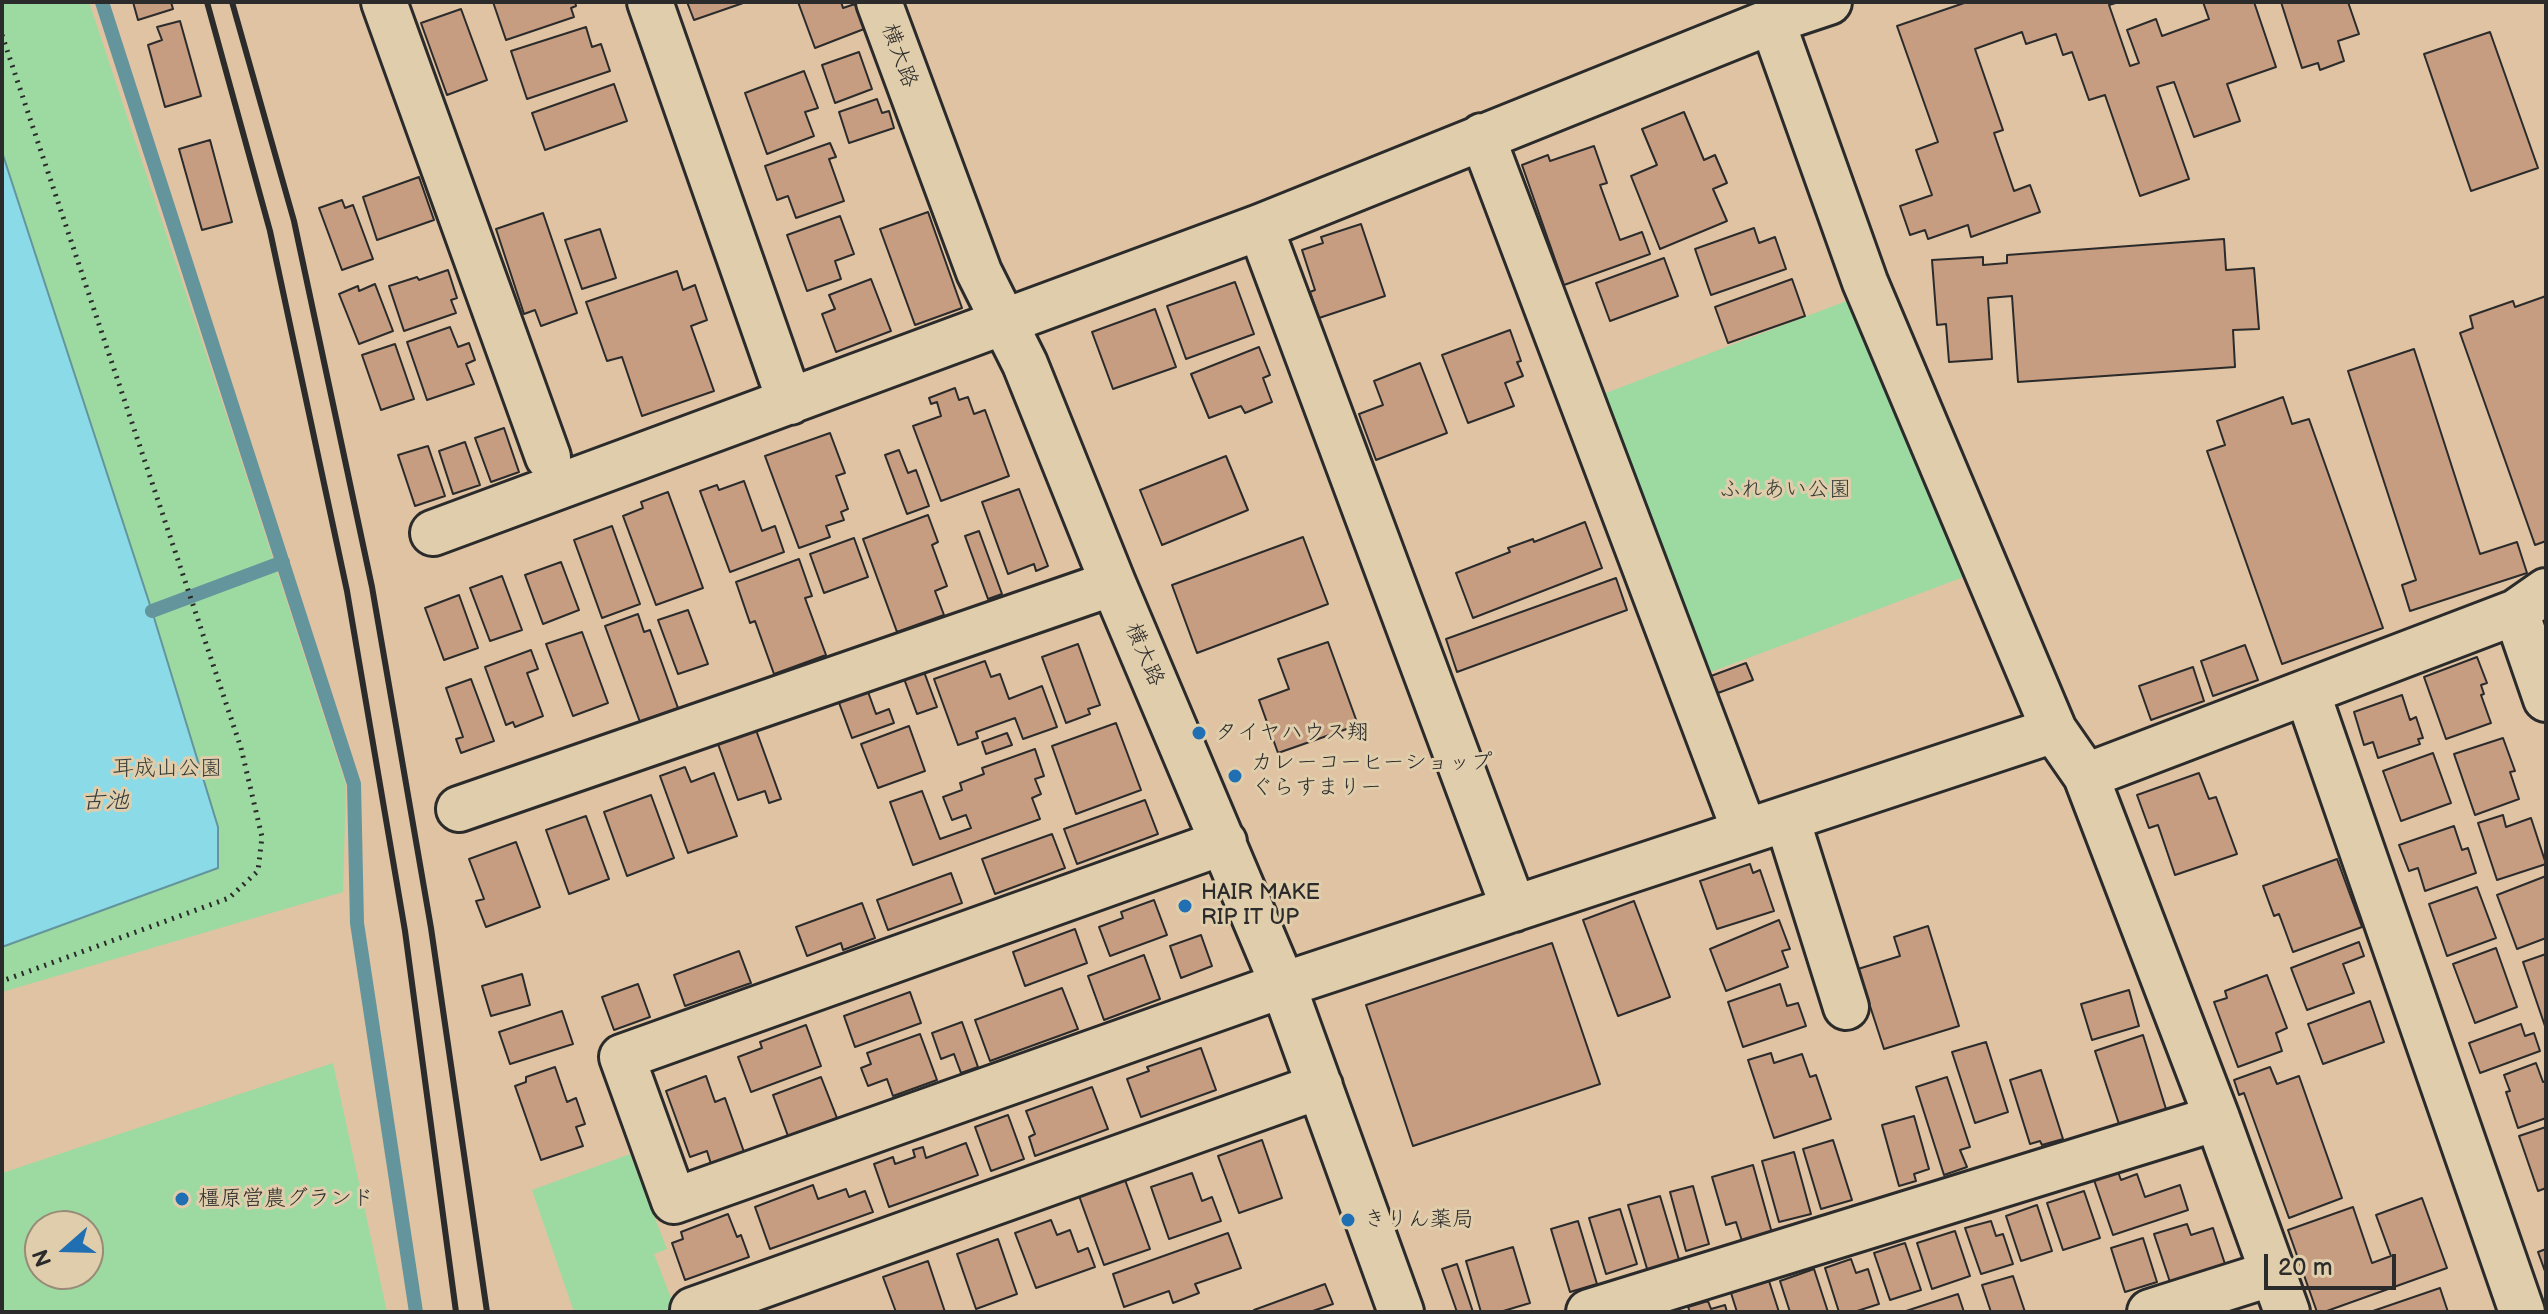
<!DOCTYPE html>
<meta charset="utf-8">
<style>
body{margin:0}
#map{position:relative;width:2548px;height:1314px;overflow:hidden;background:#dfc3a2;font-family:"Balsamiq Sans",sans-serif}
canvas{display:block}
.frame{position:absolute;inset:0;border:4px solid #2b2b2b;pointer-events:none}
.north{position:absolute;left:24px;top:1210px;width:80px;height:80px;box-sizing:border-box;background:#e0cdab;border:2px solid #988c78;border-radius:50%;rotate:250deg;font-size:22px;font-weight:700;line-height:32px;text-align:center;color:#2b2b2b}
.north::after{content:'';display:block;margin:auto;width:28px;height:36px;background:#1f6fb2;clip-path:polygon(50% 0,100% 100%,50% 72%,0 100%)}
.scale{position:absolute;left:2264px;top:1254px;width:132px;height:36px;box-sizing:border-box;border:4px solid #2b2b2b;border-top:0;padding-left:10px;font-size:24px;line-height:28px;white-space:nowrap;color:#2b2b2b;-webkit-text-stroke:6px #e0cdab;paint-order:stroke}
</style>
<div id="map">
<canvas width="2548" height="1314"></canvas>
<div class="frame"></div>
<div class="north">N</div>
<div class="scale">20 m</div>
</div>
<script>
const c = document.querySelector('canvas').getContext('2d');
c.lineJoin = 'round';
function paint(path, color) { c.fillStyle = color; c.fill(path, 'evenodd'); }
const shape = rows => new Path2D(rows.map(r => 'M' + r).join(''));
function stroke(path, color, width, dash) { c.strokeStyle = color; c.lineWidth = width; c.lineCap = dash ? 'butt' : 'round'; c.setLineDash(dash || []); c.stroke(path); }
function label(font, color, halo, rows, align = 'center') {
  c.font = font + ' "Balsamiq Sans","Klee One",sans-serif'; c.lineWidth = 6; c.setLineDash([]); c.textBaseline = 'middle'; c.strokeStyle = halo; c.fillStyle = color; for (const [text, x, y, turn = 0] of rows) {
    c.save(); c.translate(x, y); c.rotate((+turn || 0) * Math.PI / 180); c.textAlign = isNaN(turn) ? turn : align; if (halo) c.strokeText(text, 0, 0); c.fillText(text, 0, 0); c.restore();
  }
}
paint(shape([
 [2,2,89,2,233,435,346,785,343,892,2,992],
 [1862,295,1969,575,1703,675,1598,396],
 [333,1063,387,1312,2,1312,2,1173],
 [40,1226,88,1226,88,1274,40,1274],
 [630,1154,667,1249,654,1254,676,1311,574,1312,532,1190]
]), '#9ddaa2');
const water = shape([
 [2,152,152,611,218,827,218,868,2,947,2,152]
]);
paint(water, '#8adae7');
stroke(water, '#64949c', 2);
stroke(shape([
 [102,2,354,784,357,923,416,1312],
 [152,611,283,562]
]), '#64949c', 14);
const building = shape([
 [133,2,171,2,173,9,138,20,133,2],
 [493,2,575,2,576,6,571,8,574,17,506,40,493,2],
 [687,2,746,2,694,20,687,2],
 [798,2,841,2,843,8,855,4,864,29,815,48,798,2],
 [1967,2,2119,2,2109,5,2130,66,2139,63,2127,30,2156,19,2162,36,2209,19,2203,2,2254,2,2276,67,2227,84,2240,121,2194,137,2174,82,2157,87,2189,179,2140,196,2105,95,2089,100,2072,52,2063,55,2056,34,2026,44,2022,32,1975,49,2003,130,1994,133,2014,191,2030,185,2040,212,1971,237,1968,225,1928,239,1925,230,1910,235,1900,206,1932,195,1916,150,1938,142,1897,26,1967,2],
 [2281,2,2348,2,2359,34,2338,41,2344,61,2320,70,2318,63,2302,68,2281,2],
 [461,9,487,80,447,95,421,23,461,9],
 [180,21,201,96,165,107,148,45,162,40,157,27,180,21],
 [586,27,592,47,601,44,610,71,527,99,511,51,586,27],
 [2490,32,2538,168,2471,191,2424,54,2490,32],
 [859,52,872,89,835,103,822,65,859,52],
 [804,71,818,108,805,112,814,136,767,154,745,93,804,71],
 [614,84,627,121,545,150,532,113,614,84],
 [877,99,882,113,889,111,894,128,849,143,839,112,877,99],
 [1684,112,1704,160,1715,155,1727,183,1713,189,1727,221,1660,249,1631,176,1657,165,1642,129,1684,112],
 [210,140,232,222,202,230,179,149,210,140],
 [830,143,836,157,829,159,844,201,796,218,788,196,777,200,765,166,830,143],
 [1594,146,1607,183,1600,185,1620,240,1642,232,1650,254,1564,285,1522,165,1548,155,1550,161,1594,146],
 [419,177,434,220,377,240,363,197,419,177],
 [342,200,345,208,353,205,373,259,342,270,319,208,342,200],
 [928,212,962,308,915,325,880,229,928,212],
 [543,213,577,313,541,326,535,310,524,314,496,229,543,213],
 [840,216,854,254,835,261,841,279,807,291,787,235,840,216],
 [1361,224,1385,296,1319,318,1310,292,1315,290,1302,250,1323,243,1321,237,1361,224],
 [1754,228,1759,243,1775,237,1786,269,1711,295,1695,249,1754,228],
 [600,229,616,278,582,289,565,240,600,229],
 [2224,239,2226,270,2254,268,2259,329,2233,330,2235,367,2018,382,2012,296,1988,298,1992,359,1949,362,1946,324,1937,325,1932,260,1983,257,1983,265,2007,263,2007,255,2224,239],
 [1664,258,1678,296,1610,321,1596,283,1664,258],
 [448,270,457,298,451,300,456,313,404,331,389,286,417,277,419,280,448,270],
 [677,271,683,290,695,285,707,320,691,326,714,391,642,416,622,357,607,361,586,302,677,271],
 [871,279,891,331,836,352,822,314,835,309,829,295,871,279],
 [1792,279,1805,316,1728,343,1715,307,1792,279],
 [1235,282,1254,334,1186,359,1167,306,1235,282],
 [375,284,393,331,359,344,339,294,358,286,359,291,375,284],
 [2546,296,2546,541,2535,545,2460,333,2473,328,2470,316,2513,301,2515,307,2546,296],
 [1155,309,1176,367,1113,389,1092,332,1155,309],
 [450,327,458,347,469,343,475,360,466,364,474,384,427,400,407,342,450,327],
 [1510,330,1521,361,1517,362,1523,376,1505,383,1514,406,1468,423,1442,355,1510,330],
 [395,344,414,399,381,410,362,355,395,344],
 [1259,347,1270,375,1263,378,1272,402,1245,413,1241,406,1209,418,1191,374,1259,347],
 [2414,349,2480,554,2517,542,2527,573,2410,611,2402,585,2416,580,2348,371,2414,349],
 [1420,363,1447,433,1376,460,1359,414,1383,405,1374,381,1420,363],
 [955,388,959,400,968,397,974,414,985,410,1009,476,941,501,913,426,941,416,937,402,931,404,929,398,955,388],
 [2283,397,2292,424,2309,419,2383,628,2282,664,2207,451,2225,445,2217,421,2283,397],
 [504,428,519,472,491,482,475,438,504,428],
 [830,433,845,473,836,476,848,509,841,512,844,520,826,526,830,537,799,548,765,456,830,433],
 [465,442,480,485,453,494,439,451,465,442],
 [428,446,445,496,415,506,398,455,428,446],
 [899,450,908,473,916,470,929,506,907,514,885,455,899,450],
 [1226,456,1248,510,1162,545,1140,490,1226,456],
 [744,481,762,531,775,526,784,552,730,572,700,491,717,485,719,490,744,481],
 [1019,489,1048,566,1036,571,1034,564,1008,574,982,502,1019,489],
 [668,492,703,588,656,605,623,516,643,508,641,502,668,492],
 [928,515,938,542,932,545,947,586,935,591,944,615,897,632,863,539,928,515],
 [1585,522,1602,568,1473,618,1456,573,1510,552,1508,548,1533,539,1534,542,1585,522],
 [612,526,640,604,602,618,574,540,612,526],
 [979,531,1002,594,988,599,965,536,979,531],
 [1303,537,1328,604,1197,653,1172,585,1303,537],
 [854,538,868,577,824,593,810,554,854,538],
 [799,559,812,596,805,598,826,655,774,674,755,621,750,623,736,582,799,559],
 [561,562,579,610,543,624,525,575,561,562],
 [502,576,522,630,490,641,470,588,502,576],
 [1616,578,1627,610,1457,672,1446,639,1616,578],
 [459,595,478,648,444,660,425,608,459,595],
 [688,610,708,664,678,674,658,620,688,610],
 [638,614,644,632,650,630,678,708,640,722,605,626,638,614],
 [582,632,608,703,573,716,546,644,582,632],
 [1328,642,1358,725,1278,753,1259,700,1289,689,1278,659,1328,642],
 [1078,644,1100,705,1088,709,1090,714,1066,723,1042,657,1078,644],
 [2245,645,2258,680,2213,696,2201,661,2245,645],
 [531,650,538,669,527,673,543,716,515,727,513,722,506,725,485,667,531,650],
 [2477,657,2487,683,2481,685,2484,694,2481,695,2491,723,2446,739,2424,677,2477,657],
 [985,661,991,677,1000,674,1009,699,1042,686,1057,727,1023,739,1015,718,976,732,978,738,958,745,934,679,985,661],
 [1746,663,1753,680,1718,693,1711,676,1746,663],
 [2193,667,2204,701,2151,720,2139,686,2193,667],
 [923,669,937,707,917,714,903,676,923,669],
 [471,679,494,741,461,753,456,739,463,737,446,688,471,679],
 [867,689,876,714,889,709,894,723,852,738,838,700,867,689],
 [2402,695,2410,720,2416,717,2423,738,2418,739,2420,744,2378,758,2373,742,2364,745,2354,712,2402,695],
 [1116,723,1141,790,1076,814,1052,746,1116,723],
 [909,726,925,771,878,788,861,744,909,726],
 [756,730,781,799,769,803,765,791,738,800,718,744,756,730],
 [1007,733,1012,745,986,754,982,742,1007,733],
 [2503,738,2515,771,2510,772,2519,799,2475,815,2454,754,2503,738],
 [1035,749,1044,776,1035,779,1041,794,1032,798,1040,819,913,865,890,802,922,791,940,839,971,828,966,815,952,820,943,797,962,790,960,783,984,774,982,768,1035,749],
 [2433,753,2451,803,2401,821,2383,771,2433,753],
 [685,767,691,782,714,773,737,836,688,853,660,776,685,767],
 [2199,773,2209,799,2216,797,2237,854,2175,875,2158,825,2149,828,2137,795,2199,773],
 [651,795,674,858,627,876,604,812,651,795],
 [1145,800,1158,834,1077,864,1064,829,1145,800],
 [2503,815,2506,827,2531,818,2546,864,2497,880,2478,823,2503,815],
 [586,816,609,879,569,894,546,830,586,816],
 [2454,826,2462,850,2468,848,2476,873,2425,891,2418,868,2409,871,2399,845,2454,826],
 [1052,834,1065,868,995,894,982,859,1052,834],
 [516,842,540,907,486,927,476,901,484,899,469,859,516,842],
 [2337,859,2362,927,2293,952,2279,914,2274,916,2263,886,2337,859],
 [1750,864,1753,873,1760,870,1774,911,1717,929,1700,881,1750,864],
 [951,873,962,903,888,930,877,900,951,873],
 [2546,876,2546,938,2517,949,2497,895,2546,876],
 [2477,887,2496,938,2447,956,2429,904,2477,887],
 [1154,900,1167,935,1110,956,1099,927,1123,918,1121,912,1154,900],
 [1634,901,1670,997,1618,1016,1583,920,1634,901],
 [862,903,875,938,843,950,841,943,807,956,796,927,862,903],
 [1779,920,1790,949,1782,951,1788,967,1726,991,1710,949,1779,920],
 [1928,926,1959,1026,1884,1049,1858,969,1900,956,1894,937,1928,926],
 [1075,929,1087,963,1025,986,1013,952,1075,929],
 [1201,935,1212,966,1181,978,1170,946,1201,935],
 [2359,942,2364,956,2343,964,2354,993,2307,1010,2291,968,2359,942],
 [1552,943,1600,1084,1413,1146,1366,1005,1552,943],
 [2496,948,2517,1007,2475,1023,2453,964,2496,948],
 [739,951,751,983,685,1006,674,975,739,951],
 [2546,954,2546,1029,2523,962,2546,954],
 [1144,955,1160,999,1104,1020,1088,976,1144,955],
 [522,974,530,1005,491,1016,482,986,522,974],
 [2267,975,2287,1028,2276,1033,2282,1051,2238,1067,2214,1002,2227,998,2225,991,2267,975],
 [638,984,650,1017,614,1030,602,997,638,984],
 [1780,984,1787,1006,1798,1003,1806,1026,1743,1047,1728,1002,1780,984],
 [1062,988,1078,1029,990,1061,975,1020,1062,988],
 [2129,990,2139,1026,2092,1040,2081,1004,2129,990],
 [910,992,921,1023,855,1047,844,1016,910,992],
 [2370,1001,2384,1042,2323,1064,2308,1024,2370,1001],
 [562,1011,573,1044,510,1064,499,1032,562,1011],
 [962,1022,978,1067,961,1073,954,1054,941,1059,932,1033,962,1022],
 [2521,1024,2525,1036,2534,1033,2540,1051,2480,1073,2469,1043,2521,1024],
 [806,1025,821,1066,751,1092,738,1057,762,1048,760,1042,806,1025],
 [920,1034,937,1080,893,1096,887,1079,868,1086,861,1068,871,1064,867,1053,920,1034],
 [2143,1035,2166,1109,2119,1124,2095,1051,2143,1035],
 [1986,1042,2008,1112,1975,1123,1952,1052,1986,1042],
 [1201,1048,1216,1090,1141,1117,1127,1079,1149,1071,1147,1067,1201,1048],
 [1771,1053,1774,1063,1802,1054,1810,1077,1816,1075,1831,1119,1774,1138,1748,1060,1771,1053],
 [2536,1063,2543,1082,2546,1081,2546,1118,2518,1128,2506,1092,2510,1091,2504,1075,2536,1063],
 [555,1067,567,1102,576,1098,585,1124,576,1127,583,1146,541,1160,515,1086,526,1082,526,1077,555,1067],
 [2270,1067,2277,1084,2299,1076,2342,1198,2289,1218,2244,1093,2239,1095,2234,1080,2270,1067],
 [2041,1070,2063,1139,2042,1145,2040,1141,2030,1144,2010,1080,2041,1070],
 [706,1076,715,1102,725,1098,744,1152,711,1164,707,1151,690,1157,666,1091,706,1076],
 [821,1077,837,1118,788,1136,773,1095,821,1077],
 [1947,1077,1970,1147,1960,1150,1967,1167,1944,1175,1916,1087,1947,1077],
 [1092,1087,1108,1129,1035,1156,1029,1137,1035,1134,1026,1111,1092,1087],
 [1008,1115,1024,1159,991,1171,975,1127,1008,1115],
 [1914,1116,1929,1169,1914,1174,1916,1181,1899,1186,1882,1125,1914,1116],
 [2546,1127,2546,1188,2538,1191,2519,1136,2546,1127],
 [1262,1140,1282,1198,1239,1213,1218,1156,1262,1140],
 [1833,1140,1852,1200,1821,1209,1803,1149,1833,1140],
 [966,1143,978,1175,889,1207,874,1164,893,1157,895,1164,915,1157,913,1150,923,1147,926,1158,966,1143],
 [1794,1152,1811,1214,1779,1222,1762,1161,1794,1152],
 [1753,1165,1772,1233,1742,1241,1736,1222,1726,1225,1712,1177,1753,1165],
 [2118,1172,2121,1180,2137,1174,2145,1197,2180,1185,2188,1210,2113,1235,2094,1180,2118,1172],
 [1192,1173,1202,1201,1212,1197,1221,1221,1169,1239,1151,1187,1192,1173],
 [1125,1180,1150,1249,1104,1265,1079,1196,1125,1180],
 [813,1185,818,1199,846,1189,849,1197,865,1191,873,1212,770,1249,755,1207,813,1185],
 [1693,1186,1709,1244,1686,1251,1670,1192,1693,1186],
 [2084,1191,2100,1238,2063,1250,2047,1203,2084,1191],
 [1660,1196,1680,1263,1648,1272,1628,1205,1660,1196],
 [2422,1198,2447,1268,2324,1312,2317,1312,2288,1230,2353,1207,2372,1263,2391,1256,2376,1215,2422,1198],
 [2037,1205,2052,1251,2021,1261,2006,1216,2037,1205],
 [1620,1209,1637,1264,1606,1274,1589,1218,1620,1209],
 [728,1214,737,1237,741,1235,749,1257,685,1280,672,1243,683,1239,681,1232,728,1214],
 [1051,1220,1057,1235,1070,1230,1078,1252,1088,1248,1095,1267,1036,1288,1015,1233,1051,1220],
 [1578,1221,1597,1284,1570,1292,1551,1229,1578,1221],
 [1991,1221,1996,1236,2003,1234,2013,1264,1981,1274,1965,1228,1991,1221],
 [2187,1224,2191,1235,2213,1228,2225,1264,2170,1282,2154,1234,2187,1224],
 [1955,1231,1970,1276,1932,1289,1917,1243,1955,1231],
 [1228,1233,1241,1268,1195,1284,1199,1293,1173,1303,1169,1291,1124,1307,1113,1274,1228,1233],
 [2143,1238,2157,1282,2125,1292,2111,1248,2143,1238],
 [998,1239,1017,1294,976,1309,957,1254,998,1239],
 [1905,1243,1921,1290,1890,1300,1874,1253,1905,1243],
 [1513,1247,1530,1303,1500,1312,1481,1312,1466,1261,1513,1247],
 [2546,1249,2546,1274,2538,1252,2546,1249],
 [1851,1259,1856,1273,1868,1269,1879,1304,1854,1312,1839,1312,1825,1268,1851,1259],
 [928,1261,945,1312,896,1312,883,1277,928,1261],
 [1457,1264,1473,1312,1457,1312,1442,1269,1457,1264],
 [1814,1269,1828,1312,1790,1312,1780,1281,1814,1269],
 [2013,1276,2025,1312,1991,1312,1982,1285,2013,1276],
 [1769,1281,1779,1312,1737,1312,1731,1293,1769,1281],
 [1325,1284,1333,1304,1310,1312,1254,1312,1254,1310,1325,1284],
 [2440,1288,2448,1312,2370,1312,2440,1288],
 [1958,1294,1964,1312,1903,1312,1958,1294],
 [1708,1301,1711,1309,1725,1305,1727,1312,1690,1312,1688,1307,1708,1301]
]);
paint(building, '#c79d81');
stroke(building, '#2b2b2b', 2);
const minor = shape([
 [384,2,548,457],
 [650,2,790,402],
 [879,2,979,272,1025,364,1113,583,1283,985,1401,1312],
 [1772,21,1865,282,2054,730,2086,776,2217,1118,2287,1312],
 [1482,136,1745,832],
 [1260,227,1514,909],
 [433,533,1260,227,1772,21,1829,2],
 [2516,612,2546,699],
 [2307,692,2522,1312],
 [2086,776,2516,612,2546,591],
 [459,809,1113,583],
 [1787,819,1846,1007],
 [1224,842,622,1057,674,1201,1283,985,2054,730],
 [693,1310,1320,1086],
 [1589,1312,2217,1118],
 [2150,1312,2273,1273]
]);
stroke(minor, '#2b2b2b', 50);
stroke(shape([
 [2,35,241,748,262,837,258,871,229,898,2,981]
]), '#2b2b2b', 5, [2, 6]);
stroke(minor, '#e0cdab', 44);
stroke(shape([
 [207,2,270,231,347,591,405,931,456,1312],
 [232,2,294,221,372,587,431,928,487,1312]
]), '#2b2b2b', 6);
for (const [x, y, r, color] of [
 [1199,733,8,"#1f6fb2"],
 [1235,776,8,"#1f6fb2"],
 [1185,906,8,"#1f6fb2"],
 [182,1199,8,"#1f6fb2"],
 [1348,1220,8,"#1f6fb2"]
]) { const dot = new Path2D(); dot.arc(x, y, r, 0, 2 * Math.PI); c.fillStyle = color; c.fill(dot); stroke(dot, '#e0cdab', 3); }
label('22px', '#2b2b2b', '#e0cdab', [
 ["横大路",899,56,70],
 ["横大路",1144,655,67]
]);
label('22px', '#363c37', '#e0cdab', [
 ["ふれあい公園",1785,490],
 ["耳成山公園",167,769]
]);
label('22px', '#2b2b2b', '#e0cdab', [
 ["タイヤハウス翔",1215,733],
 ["カレーコーヒーショップ",1251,763],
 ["ぐらすまりー",1251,788],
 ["HAIR MAKE",1201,893],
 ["RIP IT UP",1201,918],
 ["橿原営農グランド",198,1199],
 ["きりん薬局",1364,1220]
], 'left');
label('italic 24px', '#343c3e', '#e0cdab', [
 ["古池",105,802]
]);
</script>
